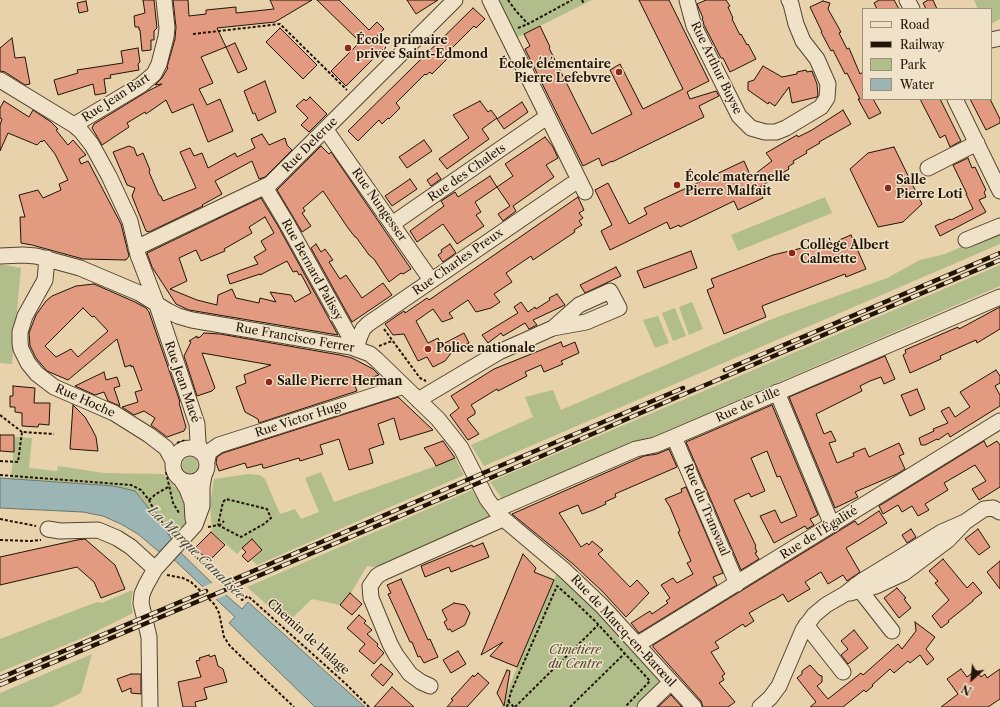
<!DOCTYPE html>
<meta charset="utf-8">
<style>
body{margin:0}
#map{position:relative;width:1000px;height:707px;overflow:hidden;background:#e7d2ac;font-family:"Libre Caslon Text",serif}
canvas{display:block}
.legend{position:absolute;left:862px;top:8px;width:130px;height:92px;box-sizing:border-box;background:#efe2c9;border:1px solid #9d907b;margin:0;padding:5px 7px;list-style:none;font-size:12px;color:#221406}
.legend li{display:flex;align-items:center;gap:8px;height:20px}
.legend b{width:20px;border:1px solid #9d907b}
.north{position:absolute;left:952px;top:659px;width:40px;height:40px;-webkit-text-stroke:3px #efe2c9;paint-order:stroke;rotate:207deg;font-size:11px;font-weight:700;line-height:16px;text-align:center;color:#221406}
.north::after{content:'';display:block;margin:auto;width:14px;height:18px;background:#221406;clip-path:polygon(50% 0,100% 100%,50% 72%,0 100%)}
</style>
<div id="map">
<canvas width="1000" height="707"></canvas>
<ul class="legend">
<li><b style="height:5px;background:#efe2c9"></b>Road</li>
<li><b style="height:5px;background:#221406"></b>Railway</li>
<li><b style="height:11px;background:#b2bd8c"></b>Park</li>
<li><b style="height:11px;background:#9bb5b4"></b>Water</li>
</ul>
<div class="north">N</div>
</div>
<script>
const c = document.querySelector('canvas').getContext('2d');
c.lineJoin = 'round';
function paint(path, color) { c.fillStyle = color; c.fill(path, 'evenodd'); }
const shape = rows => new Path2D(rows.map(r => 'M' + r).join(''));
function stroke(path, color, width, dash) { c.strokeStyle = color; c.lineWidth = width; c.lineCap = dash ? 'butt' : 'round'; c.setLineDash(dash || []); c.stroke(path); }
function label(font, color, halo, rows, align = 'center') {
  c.font = font + ' "Libre Caslon Text",serif'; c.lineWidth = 3; c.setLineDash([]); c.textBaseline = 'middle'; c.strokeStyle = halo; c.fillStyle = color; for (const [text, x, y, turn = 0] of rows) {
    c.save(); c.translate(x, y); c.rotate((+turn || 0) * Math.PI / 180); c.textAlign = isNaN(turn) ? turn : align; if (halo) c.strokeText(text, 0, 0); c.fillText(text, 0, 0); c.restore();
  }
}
paint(shape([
 [496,0,592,0,516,38],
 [974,0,1000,0,1000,19,991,24,991,9,978,9],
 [825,197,832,213,738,251,731,235],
 [1000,230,1000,244,484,466,471,445,533,417,525,397,553,390,561,410,772,319,887,278,920,260,945,254],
 [0,264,21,268,12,364,0,363],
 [1000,265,1000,286,655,436,633,441,503,500,490,482],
 [692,302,703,329,689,335,679,307],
 [675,308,686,336,673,341,662,313],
 [658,316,669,343,655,348,643,320],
 [15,437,32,438,29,468,57,471,58,466,104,473,163,474,187,500,189,516,186,523,171,538,135,491,114,486,11,478],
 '182 465a8 8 0 1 1 16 0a8 8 0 1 1-16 0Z',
 [455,458,464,475,257,565,252,560,262,550,252,539,237,554,212,532,210,505,214,479,249,474,260,475,265,479,280,514,295,509,301,519,319,512,305,478,321,472,334,502,436,466],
 [472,490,489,517,380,568,367,566,352,591,340,605,312,599,287,623,247,587],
 [557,572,601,613,663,683,637,707,501,707,505,704,507,692],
 [130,591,133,591,131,602,133,613,85,637,0,672,0,639,97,602,102,603],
 [92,654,81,693,52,707,0,707,0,693]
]), '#b2bd8c');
const water = shape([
 [0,478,114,486,135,491,162,525,171,538,173,545,212,583,242,609,248,602,365,707,315,707,229,623,235,617,168,554,158,551,138,534,121,524,103,516,83,512,0,508,0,478]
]);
paint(water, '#9bb5b4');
stroke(water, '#6b756e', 1);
paint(shape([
 [214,582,229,594,214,600,201,588]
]), '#e7d2ac');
const building = shape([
 [143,0,154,0,157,28,154,31,154,40,151,40,151,50,142,51,140,30,139,30,139,27,135,27,134,16,145,13,143,0],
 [173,0,188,0,189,16,206,14,206,10,236,7,236,13,274,9,270,0,312,0,275,22,217,28,226,47,201,57,213,83,199,89,207,105,220,99,233,131,208,142,193,104,172,113,166,100,146,114,145,112,127,123,129,127,102,145,92,128,94,124,148,91,162,84,155,85,162,78,168,68,167,67,175,39,176,27,173,0],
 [317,0,339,0,369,30,377,22,384,29,377,36,387,45,346,86,331,71,360,42,317,0],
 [407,0,438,0,416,14,407,0],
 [639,0,669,0,709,81,687,92,690,99,716,91,719,96,699,106,704,117,612,162,612,161,602,166,599,158,583,166,525,49,530,46,524,34,540,26,550,47,549,48,592,134,632,114,610,70,620,64,643,109,683,89,639,0],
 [706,0,726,0,730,6,728,7,733,18,732,19,740,35,741,34,747,45,748,44,756,59,730,72,723,58,721,58,703,23,704,23,702,19,703,18,697,4,706,0],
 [879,0,894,0,899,9,877,9,874,3,879,0],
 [928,0,933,0,937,9,926,9,923,3,928,0],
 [86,1,88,11,79,13,77,3,86,1],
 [823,1,830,3,828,9,841,32,839,33,847,49,849,48,860,74,863,72,863,99,873,99,881,113,869,119,858,99,860,99,847,73,845,74,833,50,831,51,821,32,822,32,810,7,823,1],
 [473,8,485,19,476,28,474,26,448,52,451,55,432,74,430,72,426,75,425,74,396,103,400,108,389,119,388,118,382,124,379,120,358,141,348,131,473,8],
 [280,28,317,65,303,79,266,42,280,28],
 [12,38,15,58,25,57,30,84,25,85,5,72,0,71,0,48,12,38],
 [235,43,247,69,238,73,226,47,235,43],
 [138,48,140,62,138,64,139,70,110,75,111,78,104,79,106,93,95,95,93,84,58,95,54,80,78,73,77,70,123,63,121,51,138,48],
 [763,66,782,77,797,74,797,72,806,70,807,72,812,71,817,84,818,95,817,97,792,103,789,87,775,106,769,102,768,104,748,90,748,82,754,80,763,66],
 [265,81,276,112,258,121,255,113,253,114,244,91,265,81],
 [310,97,327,114,309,132,301,125,308,118,296,106,304,99,306,101,310,97],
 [920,99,940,99,961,141,950,147,945,135,940,138,920,99],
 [970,99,990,99,1000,119,1000,123,986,130,970,99],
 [4,101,29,117,33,110,51,122,58,129,56,130,68,145,73,140,86,155,79,159,81,164,88,161,121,224,129,256,126,260,83,259,32,245,21,243,20,217,25,217,19,195,38,190,43,198,61,190,59,184,68,180,55,154,44,140,42,142,41,141,37,145,8,133,0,151,0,125,2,119,0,118,0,108,4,101],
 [480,101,488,112,491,110,497,118,482,129,489,139,447,169,439,159,469,138,453,115,480,101],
 [522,102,528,112,504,129,497,119,522,102],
 [843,110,851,124,819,142,820,143,806,151,807,153,793,161,794,163,788,167,789,169,758,188,763,198,738,210,734,201,680,227,679,225,670,229,667,222,610,250,601,231,612,225,595,190,608,183,629,224,647,214,644,208,744,161,751,177,772,161,766,153,797,135,798,137,812,130,843,110],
 [262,134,269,145,285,138,287,145,292,150,265,177,259,179,252,161,215,181,222,194,202,205,203,206,149,232,146,231,132,196,135,188,127,185,113,152,129,146,134,148,137,156,143,153,150,170,149,172,159,195,161,196,163,201,196,188,180,152,190,148,194,156,202,153,208,168,235,153,237,157,255,148,251,139,262,134],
 [545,137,553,147,558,158,546,165,554,177,513,206,516,211,503,221,498,214,510,206,497,187,513,176,505,164,545,137],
 [424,140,432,151,407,168,399,157,424,140],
 [321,146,329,154,331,152,411,269,403,274,401,273,389,282,374,259,369,255,356,237,355,237,348,228,323,191,303,208,305,211,302,213,311,226,302,232,277,190,321,146],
 [894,147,922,204,903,222,878,227,850,169,868,153,894,147],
 [968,158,972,168,975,167,986,190,984,192,986,197,979,200,986,212,940,236,935,226,950,219,951,220,973,209,966,194,967,194,953,165,968,158],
 [437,173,441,179,431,186,427,180,437,173],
 [490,176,497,187,475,202,481,212,476,215,484,226,457,244,443,224,417,242,410,231,444,206,441,201,455,192,458,197,490,176],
 [410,179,417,189,392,206,385,196,410,179],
 [578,197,584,210,579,213,583,218,579,221,582,225,574,230,575,232,533,260,531,256,506,273,512,282,494,294,500,302,491,308,476,312,468,300,449,313,453,318,442,322,433,309,416,321,428,343,438,338,441,345,464,333,469,343,452,352,445,361,433,367,427,357,418,361,404,334,393,335,385,324,404,311,405,313,427,298,429,300,578,197],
 [261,198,278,226,338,335,189,310,176,304,152,267,147,253,261,198],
 [265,217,274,233,261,241,266,250,254,257,258,264,227,275,230,284,260,274,260,275,287,261,293,272,297,271,299,275,301,274,311,293,295,302,291,295,270,292,276,302,260,298,259,303,236,298,232,289,218,295,217,305,197,300,170,289,187,281,179,258,196,250,201,261,225,251,224,249,252,233,249,227,265,217],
 [851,235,866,269,846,277,845,274,762,306,766,317,724,334,707,290,714,287,711,279,773,255,831,241,832,243,851,235],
 [316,244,321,252,325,249,333,260,329,262,340,279,346,275,362,298,383,283,392,295,352,322,311,248,316,244],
 [450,244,456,253,443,262,438,255,442,252,441,250,450,244],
 [691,251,697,268,644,288,637,271,691,251],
 [616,267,621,276,585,293,580,285,616,267],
 [94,284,135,302,146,308,149,312,180,402,179,403,186,427,184,431,167,437,151,425,155,418,144,411,134,415,122,407,138,402,135,392,142,390,133,366,131,367,131,365,125,367,117,339,68,380,47,371,36,358,30,346,29,333,36,315,46,301,52,296,76,286,94,284],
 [83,308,92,317,94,316,108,331,78,357,71,349,56,357,45,346,83,308],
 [557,294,565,305,533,320,537,325,529,329,525,323,503,336,501,333,488,343,482,335,518,313,514,307,521,302,528,312,535,307,536,309,550,300,549,298,557,294],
 [1000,307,1000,329,977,343,976,340,940,356,941,359,910,373,903,355,906,353,905,350,958,327,959,329,1000,307],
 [204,333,220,334,340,355,352,358,373,369,379,375,354,383,357,391,259,423,258,419,245,412,236,387,246,383,244,375,271,365,202,353,215,388,212,391,197,396,184,356,191,342,189,341,197,336,197,338,200,337,204,333],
 [561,342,563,347,575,342,579,353,561,361,563,364,544,372,541,365,525,372,527,376,498,391,497,389,471,405,475,411,475,414,467,419,479,434,468,440,450,415,459,408,451,396,494,369,561,342],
 [885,356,895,379,884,384,881,377,870,381,860,386,862,391,816,414,824,434,831,431,836,441,829,443,837,463,854,456,853,453,865,448,869,457,899,443,904,454,899,456,905,469,897,474,855,492,858,497,835,508,789,397,885,356],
 [996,370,1000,376,1000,383,995,386,1000,395,1000,406,950,437,948,433,938,440,937,439,925,445,921,445,919,438,934,431,933,429,948,423,941,411,949,407,955,417,970,407,960,392,996,370],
 [104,372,106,380,117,377,120,386,114,388,120,406,108,401,104,392,95,395,75,386,104,372],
 [13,386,35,388,34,403,50,403,49,425,39,424,38,427,22,426,22,413,15,412,15,407,10,407,10,396,13,396,13,386],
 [917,389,925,409,910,416,901,395,917,389],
 [398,397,433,430,400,440,394,418,378,424,384,444,369,449,373,463,349,470,339,439,320,445,323,454,300,461,299,458,265,468,263,468,262,464,247,468,245,463,219,471,216,463,217,457,223,453,398,397],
 [73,405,85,417,92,429,96,437,98,451,70,449,73,405],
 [772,405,818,515,810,519,814,525,807,529,805,526,774,543,760,516,775,510,781,523,797,516,780,476,777,477,767,451,751,458,765,491,751,497,749,493,734,500,756,546,755,547,757,552,755,553,759,559,741,570,686,442,772,405],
 [0,435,14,435,14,452,0,451,0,435],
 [443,441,455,458,436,466,433,460,424,448,443,441],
 [984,441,987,447,997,441,1000,445,1000,487,979,500,972,489,986,481,975,465,944,483,948,490,925,504,929,510,918,516,912,506,902,512,898,505,883,514,879,506,984,441],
 [669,449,677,467,615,494,616,497,605,502,606,504,593,510,582,514,578,505,559,513,581,547,587,543,589,545,592,541,603,550,598,554,630,587,637,580,649,593,626,617,603,592,573,564,512,514,644,456,657,454,669,449],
 [686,487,723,573,713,577,717,585,639,633,631,623,650,611,652,614,668,603,666,601,670,598,661,585,673,578,677,583,693,574,687,563,691,561,678,532,680,531,670,507,665,499,682,492,681,489,686,487],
 [879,511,887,523,846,548,860,572,847,581,843,575,828,584,821,572,805,582,810,589,788,602,783,594,775,599,772,600,749,613,754,621,745,627,743,624,715,642,719,648,711,652,725,674,722,676,724,680,719,683,735,702,728,707,703,707,701,701,653,647,653,645,855,521,858,525,879,511],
 [911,529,916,537,907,543,902,535,911,529],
 [978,529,990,547,979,555,965,539,978,529],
 [211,532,225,545,209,561,195,548,211,532],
 [85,539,115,565,125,589,101,598,94,582,77,567,0,585,0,557,77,540,85,539],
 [252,539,262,550,248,562,242,556,246,552,242,548,252,539],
 [483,543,489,557,451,572,449,567,425,577,421,566,472,545,473,547,483,543],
 [523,554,536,568,534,572,554,580,517,667,490,656,503,642,481,655,523,554],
 [943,559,967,588,973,582,982,593,973,600,973,601,948,621,949,622,941,628,932,616,949,600,935,583,938,581,929,571,943,559],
 [1000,561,1000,589,987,572,1000,561],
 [401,579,428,640,430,639,438,657,424,663,420,656,418,657,412,642,410,642,388,594,391,593,387,585,401,579],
 [897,588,906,598,904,599,911,608,899,618,884,598,897,588],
 [350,593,362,604,352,615,340,605,350,593],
 [454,603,465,605,470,613,465,625,452,632,450,629,448,630,444,622,447,620,442,610,454,603],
 [359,615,366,621,364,623,372,630,367,634,378,644,377,646,384,653,374,664,359,651,365,644,347,628,359,615],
 [915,622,935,637,926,649,934,659,927,665,920,655,910,663,908,661,894,673,890,669,872,685,873,686,866,692,864,690,843,707,810,707,816,702,797,678,802,674,802,671,810,665,819,675,822,676,822,682,817,686,828,699,861,673,863,675,898,644,902,649,916,631,915,622],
 [854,630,868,648,848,664,841,655,848,649,841,641,854,630],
 [458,651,466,664,451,673,443,660,458,651],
 [209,655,210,657,215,655,218,666,223,669,227,682,204,688,207,699,195,702,196,707,183,707,178,682,201,677,196,661,200,660,199,658,209,655],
 [381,664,393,674,383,686,371,675,381,664],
 [961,669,967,677,976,670,981,677,985,674,987,678,1000,669,1000,699,988,707,941,707,958,694,947,679,961,669],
 [507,670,510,671,504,706,497,693,507,670],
 [478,673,489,683,467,707,447,707,453,700,451,699,455,695,473,675,474,677,478,673],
 [131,674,141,674,141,694,131,693,131,688,122,692,117,679,131,674],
 [392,687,414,707,374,707,392,687],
 [671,695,682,707,658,707,671,695]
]);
paint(building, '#e29a80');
stroke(building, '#221406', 1);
const minor = shape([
 [490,0,585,192],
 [687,0,694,26,739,116,751,128,765,132,776,132,786,128,821,107,827,98,828,84,817,59,803,41,796,24,791,4,789,0],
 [907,0,912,9],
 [991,40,1000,38],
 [0,80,74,125,81,131,92,145,109,176,130,221,138,255,156,302,197,424,198,443,202,453],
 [955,99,1000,191],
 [74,125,141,85,154,74,159,64,166,37,167,28,164,0],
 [326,130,431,280],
 [928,168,977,143],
 [268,192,286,222,356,348],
 [392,224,541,121],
 [966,240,1000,226],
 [136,248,270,184,455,0],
 [0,256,23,255,36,256,80,268,139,293,168,311,178,316,192,320,351,347,370,354,377,360,438,419,450,434,461,448,487,499,499,515,563,569,602,606,694,707],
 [47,258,45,280,25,316,20,332,20,343,21,349,28,363,37,374,54,387,114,413,149,435,166,448,173,461],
 [356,348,360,336,363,329,368,324,571,185],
 [777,392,832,525],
 [418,400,499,352,553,328,586,322,619,308,610,291,579,305,553,328],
 [674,437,737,584],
 '173 465a17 17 0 1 1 34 0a17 17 0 1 1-34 0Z',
 [207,461,209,452,219,445,404,386],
 [182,481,187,489,192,502,193,519],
 [495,510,636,449,655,445,674,437,1000,297],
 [48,529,60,531,98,530,117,538,131,547,155,569],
 [856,585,892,631],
 [850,593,876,586,904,573,948,540,965,522,984,509,993,508,1000,512],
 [806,625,843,672],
 [638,644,1000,421],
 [430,686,421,682,410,674,396,655,390,644,371,598,370,586,377,576,382,573,503,519],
 [150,707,149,637,141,603,142,594,146,585,155,569,195,525,202,506,202,487,204,475],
 [645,707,671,682],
 [760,707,770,698,779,686,803,630,814,615,826,605,845,594,862,581,942,532,965,522]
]);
stroke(minor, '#534430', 17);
stroke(shape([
 [508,0,516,11,528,24,572,0],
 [582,0,584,4],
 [518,28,528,24],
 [193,34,280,24,347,90],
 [384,329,420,378,426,381],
 [379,346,392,341],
 [0,415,22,432],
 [177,443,186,440],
 [0,461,18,462,22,432,54,434],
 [166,472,173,503,179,513],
 [0,475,131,485,141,490,149,500,155,512,170,534],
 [149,500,156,494,170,486],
 [0,519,36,526],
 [219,526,224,521],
 [208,527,218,525,241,537,264,524,271,518,267,509,226,499,223,502,218,525],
 [0,540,31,541,41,540],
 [190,551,242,600,248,596,346,684,369,707],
 [167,575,183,578,191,582,211,601,215,605,219,613,224,637,230,646,294,707],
 [508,701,514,707],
 [507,707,511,692,557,586,573,600,595,621,650,681,625,707],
 [515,707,598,625],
 [570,707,625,653]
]), '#221406', 2, [3, 2]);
stroke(minor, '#efe2c9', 15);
const rail = shape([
 [725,370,1000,253],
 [225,583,683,388],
 [0,678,206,591],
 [0,685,521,465,689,392,1000,260]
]);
stroke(rail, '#221406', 4.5);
stroke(rail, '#efe2c9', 3, [9]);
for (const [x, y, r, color] of [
 [348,48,4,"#8f2418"],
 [619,72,4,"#8f2418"],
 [677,185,4,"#8f2418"],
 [888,188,4,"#8f2418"],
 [792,253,4,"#8f2418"],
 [428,349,4,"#8f2418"],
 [269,382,4,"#8f2418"]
]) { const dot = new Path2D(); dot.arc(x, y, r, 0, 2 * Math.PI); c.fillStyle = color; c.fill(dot); stroke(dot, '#efe2c9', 1.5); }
label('bold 12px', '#221406', '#efe2c9', [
 ["École primaire",356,41],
 ["privée Saint-Edmond",356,55],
 ["École élémentaire",611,65,"right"],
 ["Pierre Lefebvre",611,79,"right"],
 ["École maternelle",685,178],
 ["Pierre Malfait",685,192],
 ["Salle",896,181],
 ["Pierre Loti",896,195],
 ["Collège Albert",800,246],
 ["Calmette",800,260],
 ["Police nationale",436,349],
 ["Salle Pierre Herman",277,382]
], 'left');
label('12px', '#221406', '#efe2c9', [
 ["Rue Arthur Buyse",716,68,64],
 ["Rue Jean Bart",116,98,-33],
 ["Rue Delerue",310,145,-45],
 ["Rue des Chalets",467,173,-35],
 ["Rue Nungesser",379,205,55],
 ["Rue Charles Preux",458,262,-35],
 ["Rue Bernard Palissy",312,270,61],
 ["Rue Francisco Ferrer",295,338,10],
 ["Rue Jean Macé",182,382,71],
 ["Rue Hoche",85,401,24],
 ["Rue de Lille",748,405,-24],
 ["Rue Victor Hugo",301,419,-18],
 ["Rue du Transvaal",706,510,67],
 ["Rue de l'Égalité",819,533,-32],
 ["Rue de Marcq-en-Barœul",623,631,47],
 ["Chemin de Halage",308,637,42]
]);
label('italic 12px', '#4d472e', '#efe2c9', [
 ["Cimetière",575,651],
 ["du Centre",575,665]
]);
label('italic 13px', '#4c4c43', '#efe2c9', [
 ["La Marque Canalisée",196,553,44]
]);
</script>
